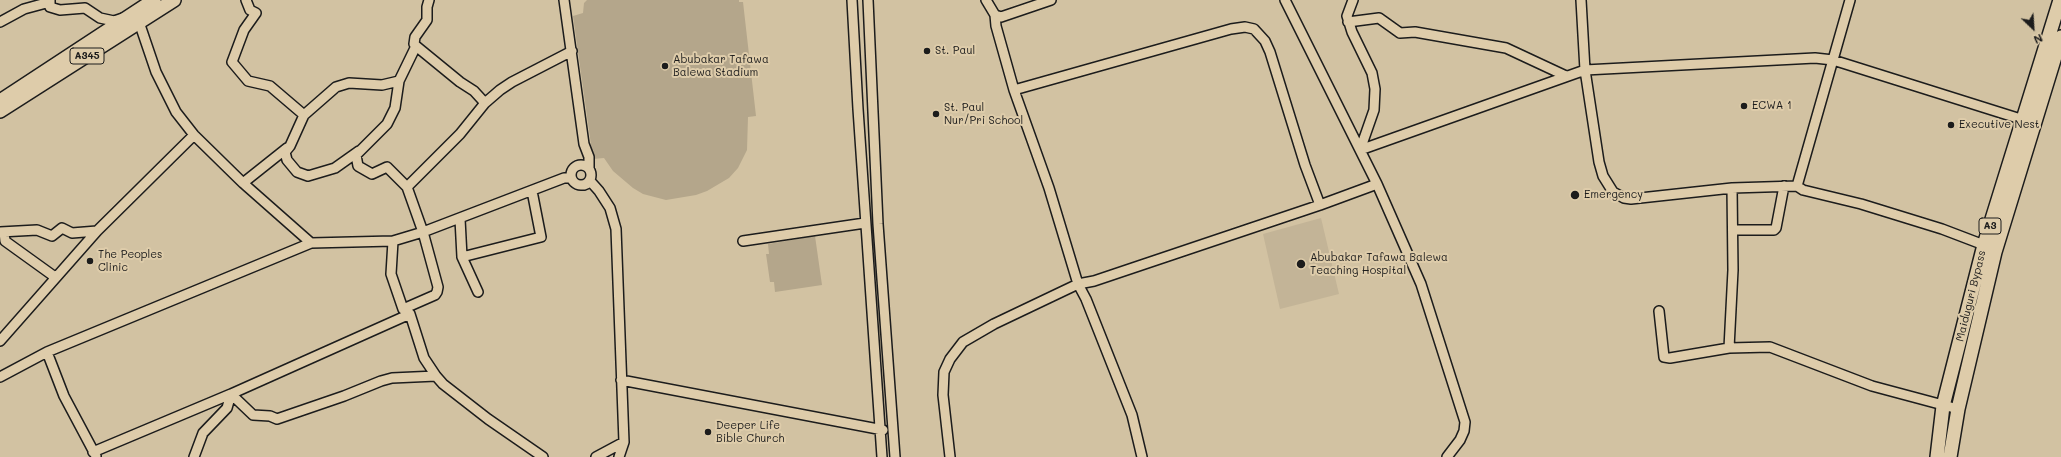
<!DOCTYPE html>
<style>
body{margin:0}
#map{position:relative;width:2061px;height:457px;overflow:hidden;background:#d2c2a2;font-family:Mali,sans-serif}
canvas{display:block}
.north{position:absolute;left:2013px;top:8px;width:40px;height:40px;-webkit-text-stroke:3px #deccaa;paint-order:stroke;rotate:155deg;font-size:11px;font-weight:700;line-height:16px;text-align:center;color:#1c1c1c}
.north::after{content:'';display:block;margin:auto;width:14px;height:18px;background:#1c1c1c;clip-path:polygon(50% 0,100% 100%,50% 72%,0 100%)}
</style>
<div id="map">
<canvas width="2061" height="457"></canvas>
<div class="north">N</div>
</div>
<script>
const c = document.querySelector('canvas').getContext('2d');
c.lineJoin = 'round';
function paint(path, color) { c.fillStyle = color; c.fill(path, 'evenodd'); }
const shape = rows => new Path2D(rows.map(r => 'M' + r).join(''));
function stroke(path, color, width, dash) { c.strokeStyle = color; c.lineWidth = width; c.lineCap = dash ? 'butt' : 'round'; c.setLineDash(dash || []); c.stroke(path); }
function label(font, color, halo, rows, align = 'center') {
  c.font = font + ' Mali,sans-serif'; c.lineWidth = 4; c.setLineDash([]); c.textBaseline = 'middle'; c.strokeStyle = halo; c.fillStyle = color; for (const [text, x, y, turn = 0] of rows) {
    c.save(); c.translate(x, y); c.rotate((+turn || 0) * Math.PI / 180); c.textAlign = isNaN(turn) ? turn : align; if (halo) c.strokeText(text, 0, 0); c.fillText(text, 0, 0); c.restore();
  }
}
paint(shape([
 [1321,218,1339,294,1280,309,1263,234]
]), '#c3b497');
paint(shape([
 [587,0,739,0,739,2,743,2,756,116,748,117,747,150,738,168,729,178,707,191,696,195,666,200,643,194,633,188,613,171,604,158,593,159,573,16,583,13,584,3],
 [815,236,822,285,775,292,774,282,770,282,766,254,769,254,768,244]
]), '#b4a68b');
const minor = shape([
 [50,0,50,7,60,10,85,8,100,18,114,21,123,18],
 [246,0,250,10,256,13,244,30,232,62,248,81,270,86,304,115],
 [564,0,584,144,589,157,589,168],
 [852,0,858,109,882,457],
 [868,0,878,224,895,457],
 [986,0,995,15,1001,17,1051,0],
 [1285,0,1377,184,1421,284,1465,422,1464,431,1460,440,1447,457],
 [1353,0,1347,16,1352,32,1372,73,1375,89,1374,110,1360,150],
 [1581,0,1585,70,1599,162,1603,176,1613,192,1624,198,1631,199,1732,188,1797,186,1803,190,1861,204,1942,229,1984,245],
 [995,15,996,26,1014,90,1049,188,1078,284,1086,299,1132,415,1142,457],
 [0,22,24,9,50,2],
 [139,22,156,72,176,112,194,135,243,183,311,243],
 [1348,22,1379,18,1400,33,1415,32,1506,48,1566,76],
 [416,46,460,82,474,91,485,103],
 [1014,90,1231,29,1245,27,1254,29,1265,41,1270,52,1305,165,1320,205],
 [1360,150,1585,70,1815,58,1833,60,2027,121],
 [359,151,335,168,308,176,297,172,287,160,285,152,290,146,304,115,336,87,349,83,382,85,399,81],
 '571 175a10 10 0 1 1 20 0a10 10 0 1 1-20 0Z',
 [243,183,287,148],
 [584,185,591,182,599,191,610,208,616,229,624,442,619,457],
 [1797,186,1850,0],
 [407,187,460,134,485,103,500,90,512,82,572,51],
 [460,219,462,257,478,292],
 [1733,230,1774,230,1776,228,1784,186],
 [0,232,37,230,52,236,62,228,72,233,97,231],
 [4,232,5,241,55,277],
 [393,241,391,274,403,309,410,314,424,358,436,376,443,384,488,419,543,457],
 [743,241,865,223],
 [462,257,541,237,532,191],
 [403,309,435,295,437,292,438,287,423,232,407,187,387,167,372,174,358,166,356,155,387,124,395,108,399,81,416,46,414,44,415,37,427,20,427,7,429,0],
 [1659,311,1664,357,1670,358,1729,348,1770,347,1872,386,1958,409],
 [0,341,97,231,194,135],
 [1729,348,1733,270,1732,188],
 [47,352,64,396,96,456],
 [0,377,47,352,311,243,393,241,423,232,564,178,571,178],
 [621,380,883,430],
 [231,394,253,415,270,416,277,419,344,396,381,381,392,378,436,376],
 [93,452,231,394,410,314],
 [194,457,203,433,227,408,231,394],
 [596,457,624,442],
 [950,457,943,395,944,372,950,359,963,342,994,324,1078,284,1094,281,1320,205,1377,184]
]);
const highway = shape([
 [0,101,154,0],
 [0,111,174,0],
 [1937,457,1943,406,1984,245,2060,0],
 [1950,457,1958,409,1995,252,2061,37]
]);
stroke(minor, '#1c1c1c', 12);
stroke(highway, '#1c1c1c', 16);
stroke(minor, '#deccaa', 9);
stroke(highway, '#deccaa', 13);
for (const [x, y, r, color] of [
 [927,51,4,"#1c1c1c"],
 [665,66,4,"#1c1c1c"],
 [1744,106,4,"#1c1c1c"],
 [936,114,4,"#1c1c1c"],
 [1951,125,4,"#1c1c1c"],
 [1575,195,5,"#1c1c1c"],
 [90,261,4,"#1c1c1c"],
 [1301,264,5,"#1c1c1c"],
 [708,432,4,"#1c1c1c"]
]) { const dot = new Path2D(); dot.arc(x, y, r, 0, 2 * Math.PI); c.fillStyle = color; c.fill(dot); stroke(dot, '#deccaa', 1.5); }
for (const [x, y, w] of [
 [87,56,34],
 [1990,226,22]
]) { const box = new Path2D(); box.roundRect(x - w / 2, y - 8, w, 16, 3); c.fillStyle = '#deccaa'; c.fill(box); stroke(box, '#1c1c1c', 1); }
label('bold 10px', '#1c1c1c', null, [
 ["A345",87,56],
 ["A3",1990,226]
]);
label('11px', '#1c1c1c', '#deccaa', [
 ["St. Paul",935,51],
 ["Abubakar Tafawa",673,60],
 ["Balewa Stadium",673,73],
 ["ECWA 1",1752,106],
 ["St. Paul",944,108],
 ["Nur/Pri School",944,121],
 ["Executive Nest",1959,125],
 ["Emergency",1584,195],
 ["The Peoples",98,255],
 ["Clinic",98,268],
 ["Abubakar Tafawa Balewa",1310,258],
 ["Teaching Hospital",1310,271],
 ["Deeper Life",716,426],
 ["Bible Church",716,439]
], 'left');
label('11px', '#1c1c1c', '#deccaa', [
 ["Maiduguri Bypass",1971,296,-76]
]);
</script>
